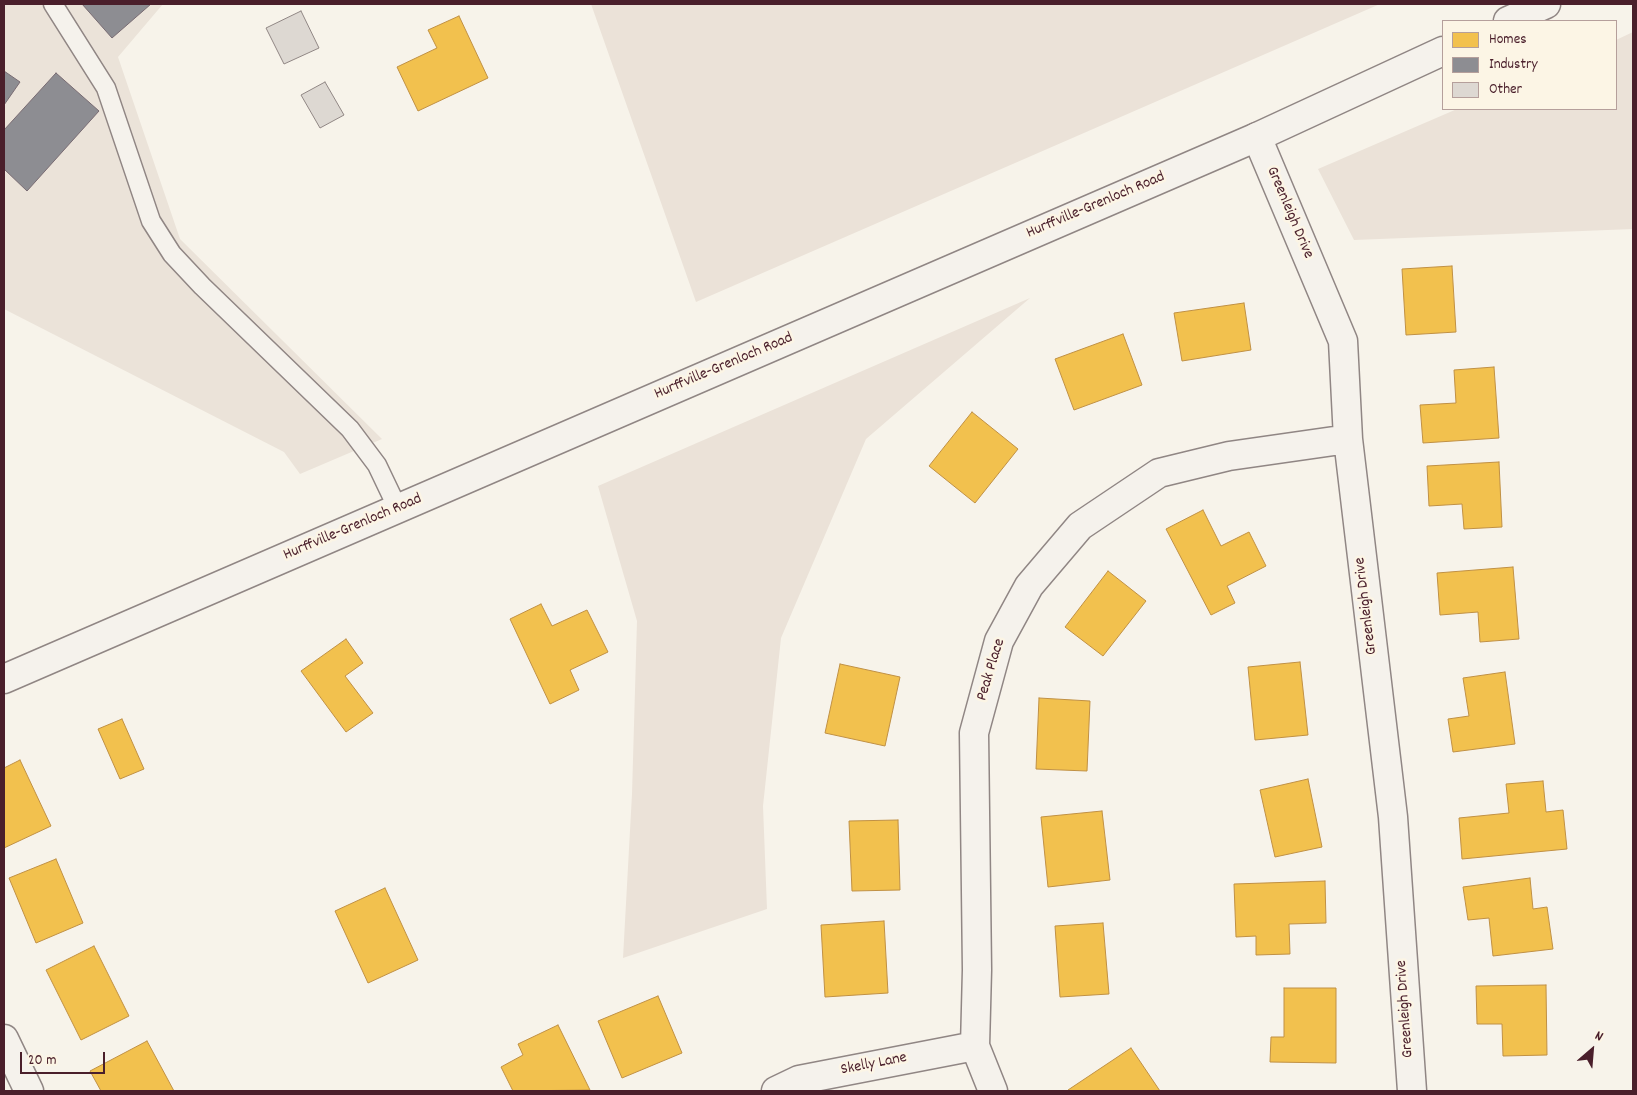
<!DOCTYPE html>
<style>
body{margin:0}
#map{position:relative;width:1637px;height:1095px;overflow:hidden;background:#f7f3ea;font-family:Dekko,sans-serif}
canvas{display:block}
.frame{position:absolute;inset:0;border:5px solid #4a1f2b;pointer-events:none}
.legend{position:absolute;left:1442px;top:20px;width:175px;height:90px;box-sizing:border-box;background:#fcf5e5;border:1px solid #b59f9b;margin:0;padding:6px 9px;list-style:none;font-size:15px;color:#4a1f2b}
.legend li{display:flex;align-items:center;gap:10px;height:25px}
.legend b{width:25px;border:1px solid #b59f9b}
.north{position:absolute;left:1567px;top:1025px;width:50px;height:50px;-webkit-text-stroke:4px #fcf5e5;paint-order:stroke;rotate:27deg;font-size:14px;font-weight:700;line-height:20px;text-align:center;color:#4a1f2b}
.north::after{content:'';display:block;margin:auto;width:18px;height:22px;background:#4a1f2b;clip-path:polygon(50% 0,100% 100%,50% 72%,0 100%)}
.scale{position:absolute;left:20px;top:1052px;width:85px;height:22px;box-sizing:border-box;border:2px solid #4a1f2b;border-top:0;padding-left:6px;font-size:15px;line-height:18px;white-space:nowrap;color:#4a1f2b;-webkit-text-stroke:4px #fcf5e5;paint-order:stroke}
</style>
<div id="map">
<canvas width="1637" height="1095"></canvas>
<div class="frame"></div>
<ul class="legend">
<li><b style="height:14px;background:#f2c14e"></b>Homes</li>
<li><b style="height:14px;background:#8d8d92"></b>Industry</li>
<li><b style="height:14px;background:#ddd8d2"></b>Other</li>
</ul>
<div class="north">N</div>
<div class="scale">20 m</div>
</div>
<script>
const c = document.querySelector('canvas').getContext('2d');
c.lineJoin = 'round';
function paint(path, color) { c.fillStyle = color; c.fill(path, 'evenodd'); }
const shape = rows => new Path2D(rows.map(r => 'M' + r).join(''));
function stroke(path, color, width, dash) { c.strokeStyle = color; c.lineWidth = width; c.lineCap = dash ? 'butt' : 'round'; c.setLineDash(dash || []); c.stroke(path); }
function label(font, color, halo, rows, align = 'center') {
  c.font = font + ' Dekko,sans-serif'; c.lineWidth = 5; c.setLineDash([]); c.textBaseline = 'middle'; c.strokeStyle = halo; c.fillStyle = color; for (const [text, x, y, turn = 0] of rows) {
    c.save(); c.translate(x, y); c.rotate((+turn || 0) * Math.PI / 180); c.textAlign = isNaN(turn) ? turn : align; if (halo) c.strokeText(text, 0, 0); c.fillText(text, 0, 0); c.restore();
  }
}
paint(shape([
 [4,4,163,4,118,57,180,239,382,439,300,474,284,452,4,309]
]), '#ebe3d9');
paint(shape([
 [591,4,1380,4,696,302],
 [1633,32,1633,229,1354,240,1318,169,1457,109,1616,109,1616,40],
 [1030,298,866,439,781,638,763,806,767,909,623,958,632,794,637,621,598,486]
]), '#ebe2d8');
const homes = shape([
 [459,16,488,78,418,111,397,67,437,48,428,30,459,16],
 [1452,266,1456,332,1406,335,1402,269,1452,266],
 [1244,303,1251,350,1182,361,1174,313,1244,303],
 [1123,334,1142,385,1074,410,1055,359,1123,334],
 [1494,367,1499,438,1423,443,1420,405,1456,403,1454,370,1494,367],
 [972,412,1018,449,975,503,929,466,972,412],
 [1499,462,1502,527,1464,529,1462,504,1429,506,1427,466,1499,462],
 [1203,510,1221,546,1249,532,1266,566,1227,586,1235,603,1211,615,1166,529,1203,510],
 [1513,567,1519,639,1480,642,1478,612,1440,615,1437,573,1513,567],
 [1108,571,1146,601,1103,656,1065,627,1108,571],
 [541,604,552,626,587,610,608,652,570,670,579,690,550,704,510,619,541,604],
 [346,639,363,663,345,676,373,713,346,732,301,671,346,639],
 [1300,662,1308,735,1255,740,1248,667,1300,662],
 [840,664,900,677,885,746,825,733,840,664],
 [1505,672,1515,744,1453,752,1448,719,1469,716,1463,678,1505,672],
 [1039,698,1090,701,1087,771,1036,769,1039,698],
 [122,719,144,769,120,779,98,729,122,719],
 [20,760,51,826,4,848,4,768,20,760],
 [1308,779,1322,847,1275,857,1260,790,1308,779],
 [1543,781,1546,812,1563,810,1567,849,1462,859,1459,818,1509,813,1506,784,1543,781],
 [1102,811,1110,880,1048,887,1041,817,1102,811],
 [898,820,900,890,852,891,849,821,898,820],
 [56,859,83,923,36,943,9,878,56,859],
 [1530,878,1533,909,1547,907,1553,949,1493,956,1489,918,1468,920,1463,887,1530,878],
 [1325,881,1326,923,1289,924,1290,954,1256,955,1256,936,1236,937,1234,884,1325,881],
 [385,888,418,960,368,983,335,911,385,888],
 [884,921,888,993,825,997,821,925,884,921],
 [1103,923,1109,994,1060,997,1055,926,1103,923],
 [94,946,129,1016,81,1040,46,970,94,946],
 [1546,985,1547,1055,1503,1056,1502,1024,1477,1024,1476,986,1546,985],
 [1284,988,1336,988,1336,1063,1270,1062,1271,1037,1284,1037,1284,988],
 [658,996,682,1053,622,1078,598,1021,658,996],
 [558,1025,590,1090,513,1091,501,1067,523,1055,518,1044,558,1025],
 [147,1041,174,1091,101,1091,90,1071,147,1041],
 [1131,1048,1160,1091,1069,1091,1068,1090,1131,1048]
]);
paint(homes, '#f2c14e');
stroke(homes, '#c09044', 1);
const industry = shape([
 [82,4,151,4,112,38,82,4],
 [4,71,20,82,4,105,4,71],
 [56,73,99,111,27,191,4,169,4,130,56,73]
]);
paint(industry, '#8d8d92');
stroke(industry, '#796c73', 1);
const building = shape([
 [301,11,319,48,284,64,266,28,301,11],
 [325,82,344,115,320,128,301,95,325,82]
]);
paint(building, '#ddd8d2');
stroke(building, '#908684', 1);
const service = shape([
 [53,4,106,88,151,221,172,254,202,286,350,429,377,465,398,509]
]);
const minor = shape([
 [1257,137,1343,341,1348,439,1393,817,1412,1091],
 [4,1039,29,1091],
 [776,1091,799,1080,975,1046],
 [993,1091,975,1046,977,970,974,733,999,641,1029,586,1080,526,1159,473,1229,456,1348,439]
]);
const secondary = shape([
 [1508,21,1546,4],
 [4,679,1257,137,1443,51]
]);
stroke(service, '#908684', 21);
stroke(minor, '#908684', 31);
stroke(secondary, '#908684', 31);
stroke(service, '#f5f2ec', 18);
stroke(minor, '#f5f2ec', 28);
stroke(secondary, '#f5f2ec', 28);
label('16px', '#4a1f2b', '#fcf5e5', [
 ["Hurffville-Grenloch Road",1096,206,-23],
 ["Greenleigh Drive",1289,213,67],
 ["Hurffville-Grenloch Road",724,367,-23],
 ["Hurffville-Grenloch Road",353,528,-23],
 ["Greenleigh Drive",1367,606,-97],
 ["Peak Place",992,670,-73],
 ["Greenleigh Drive",1406,1009,-94],
 ["Skelly Lane",874,1065,-11]
]);
</script>
